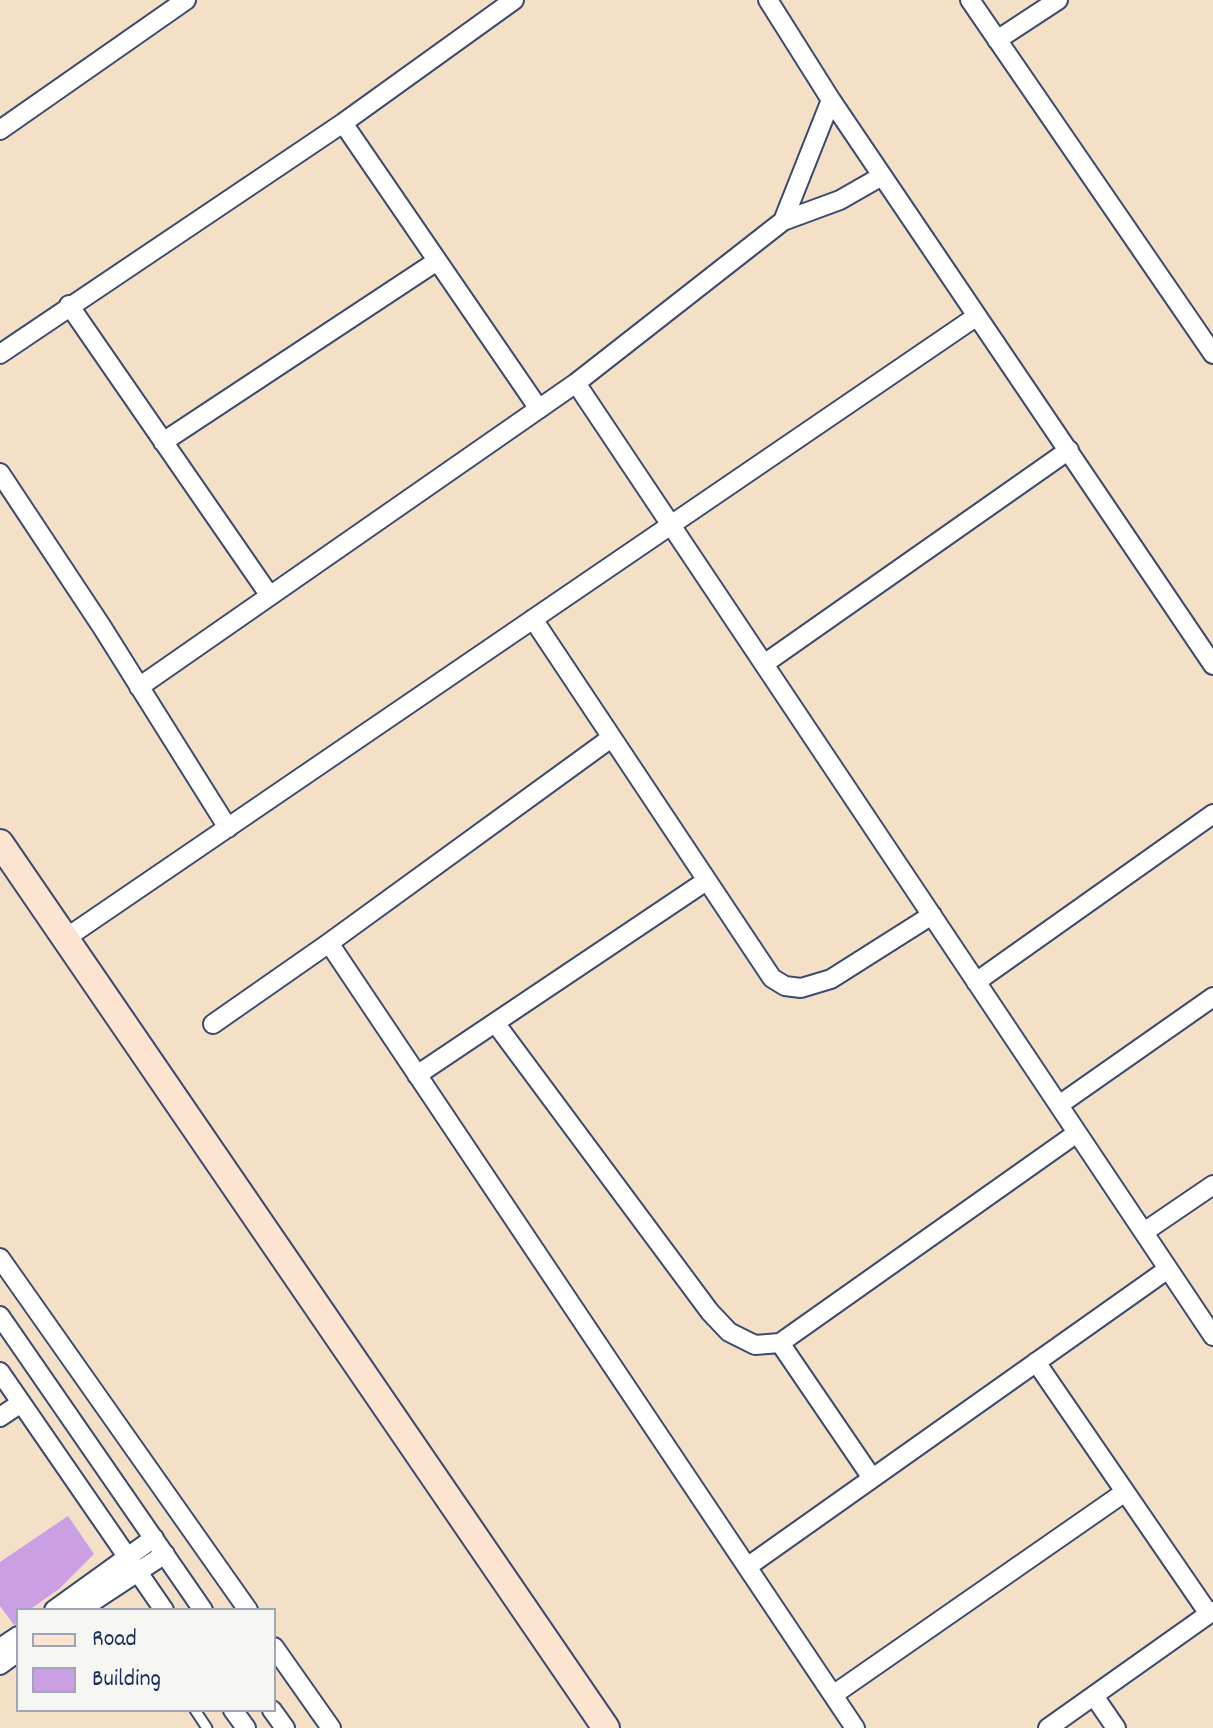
<!DOCTYPE html>
<style>
body{margin:0}
#map{position:relative;width:1213px;height:1728px;overflow:hidden;background:#f3e0c7;font-family:Dekko,sans-serif}
canvas{display:block}
.legend{position:absolute;left:16px;top:1608px;width:260px;height:104px;box-sizing:border-box;background:#f6f6f2;border:2px solid #9ea6b7;margin:0;padding:10px 14px;list-style:none;font-size:24px;color:#1b2f5e}
.legend li{display:flex;align-items:center;gap:16px;height:40px}
.legend b{width:40px;border:2px solid #9ea6b7}
</style>
<div id="map">
<canvas width="1213" height="1728"></canvas>
<ul class="legend">
<li><b style="height:10px;background:#fde4d1"></b>Road</li>
<li><b style="height:22px;background:#cb9fe3"></b>Building</li>
</ul>
</div>
<script>
const c = document.querySelector('canvas').getContext('2d');
c.lineJoin = 'round';
function paint(path, color) { c.fillStyle = color; c.fill(path, 'evenodd'); }
const shape = rows => new Path2D(rows.map(r => 'M' + r).join(''));
function stroke(path, color, width, dash) { c.strokeStyle = color; c.lineWidth = width; c.lineCap = dash ? 'butt' : 'round'; c.setLineDash(dash || []); c.stroke(path); }
paint(shape([
 [68,1516,94,1554,59,1589,29,1610,18,1610,18,1624,14,1625,0,1606,0,1562]
]), '#cb9fe3');
const lane = shape([
 [195,1710,207,1728]
]);
const street = shape([
 [768,0,831,100,1213,665],
 [970,0,1213,354],
 [997,40,1058,0],
 [343,123,539,409],
 [0,130,186,0],
 [783,221,831,100],
 [69,305,270,596],
 [0,354,343,123,514,0],
 [576,383,1213,1336],
 [163,442,437,261],
 [0,473,102,627,228,828],
 [533,619,772,978,785,986,801,988,831,979,932,915],
 [764,664,1069,450],
 [139,687,576,383,783,221,840,200,882,176],
 [66,938,977,316],
 [329,943,855,1728],
 [976,982,1213,814],
 [213,1024,329,943,611,738],
 [496,1024,710,1312,729,1332,755,1345,780,1343,1077,1133],
 [417,1075,706,881],
 [1059,1105,1213,997],
 [1144,1232,1213,1185],
 [0,1258,248,1610],
 [0,1316,203,1610],
 [780,1343,872,1478],
 [1036,1362,1209,1614],
 [0,1372,164,1610],
 [0,1417,21,1403],
 [747,1567,1168,1269],
 [54,1610,154,1538],
 [80,1610,165,1554],
 [274,1647,331,1728],
 [0,1648,18,1636],
 [0,1665,18,1652],
 [833,1695,1125,1492],
 [1094,1696,1116,1728],
 [233,1710,246,1728],
 [272,1710,285,1728],
 [1048,1728,1213,1611]
]);
const secondary = shape([
 [0,843,606,1728]
]);
stroke(lane, '#3b4a6e', 13);
stroke(street, '#3b4a6e', 22);
stroke(secondary, '#3b4a6e', 30);
stroke(lane, '#fff', 9);
stroke(street, '#fff', 18);
stroke(secondary, '#fde4d1', 26);
</script>
